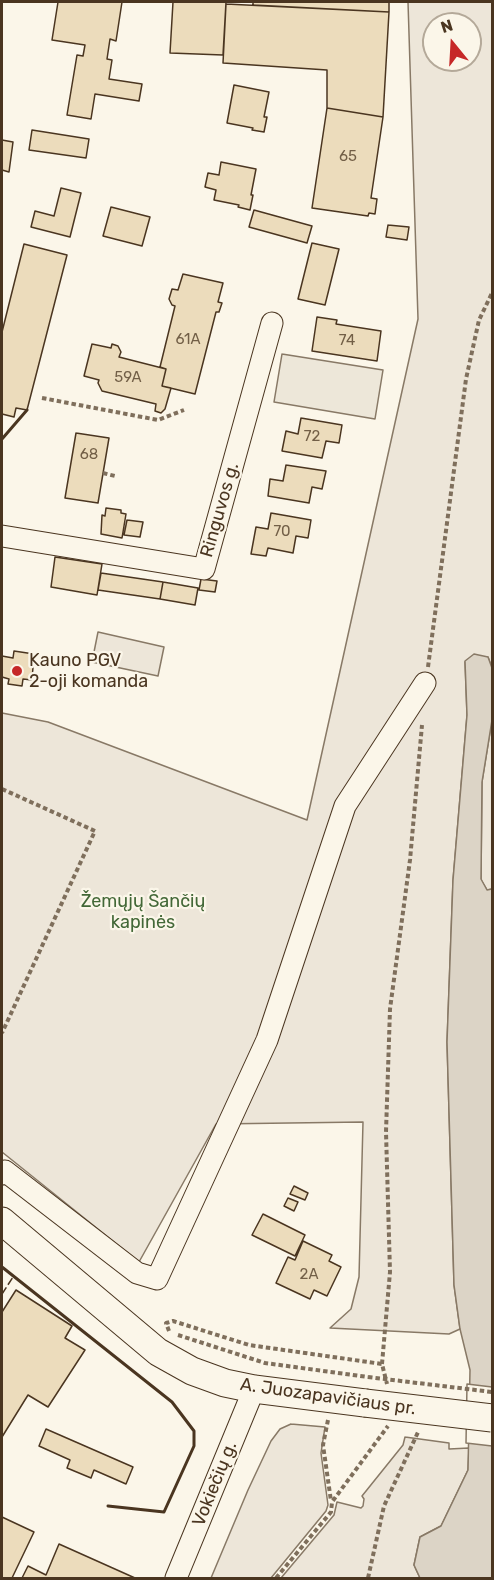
<!DOCTYPE html>
<meta charset="utf-8">
<style>
body{margin:0}
#map{position:relative;width:494px;height:1580px;overflow:hidden;background:#fbf6e9;font-family:Rubik,sans-serif}
canvas{display:block}
.frame{position:absolute;inset:0;border:3px solid #4a3520;pointer-events:none}
.north{position:absolute;left:422px;top:12px;width:60px;height:60px;box-sizing:border-box;background:#fbf6e9;border:2px solid #b4a999;border-radius:50%;rotate:342deg;font-size:16px;font-weight:700;line-height:24px;text-align:center;color:#4a3520}
.north::after{content:'';display:block;margin:auto;width:21px;height:27px;background:#c62828;clip-path:polygon(50% 0,100% 100%,50% 72%,0 100%)}
</style>
<div id="map">
<canvas width="494" height="1580"></canvas>
<div class="frame"></div>
<div class="north">N</div>
</div>
<script>
const c = document.querySelector('canvas').getContext('2d');
c.lineJoin = 'round';
function paint(path, color) { c.fillStyle = color; c.fill(path, 'evenodd'); }
const shape = rows => new Path2D(rows.map(r => 'M' + r).join(''));
function stroke(path, color, width, dash) { c.strokeStyle = color; c.lineWidth = width; c.lineCap = dash ? 'butt' : 'round'; c.setLineDash(dash || []); c.stroke(path); }
function label(font, color, halo, rows, align = 'center') {
  c.font = font + ' Rubik,sans-serif'; c.lineWidth = 4.5; c.setLineDash([]); c.textBaseline = 'middle'; c.strokeStyle = halo; c.fillStyle = color; for (const [text, x, y, turn = 0] of rows) {
    c.save(); c.translate(x, y); c.rotate((+turn || 0) * Math.PI / 180); c.textAlign = isNaN(turn) ? turn : align; if (halo) c.strokeText(text, 0, 0); c.fillText(text, 0, 0); c.restore();
  }
}
const green = shape([
 [408,2,492,2,492,668,488,657,465,662,467,715,453,880,447,1042,454,1285,460,1329,449,1334,330,1328,351,1309,359,1277,363,1122,216,1124,139,1262,2,1152,2,713,48,722,307,820,418,319,408,2],
 [434,24,470,24,470,60,434,60,434,24],
 [98,632,164,647,158,676,92,662,98,632],
 [492,720,492,889,487,890,481,880,482,782,492,720],
 [291,1424,325,1427,321,1453,328,1505,326,1511,271,1578,211,1578,248,1490,271,1441,280,1429,291,1424],
 [405,1437,449,1443,449,1449,469,1448,468,1470,441,1526,420,1537,414,1565,420,1578,281,1578,334,1515,337,1502,361,1508,363,1506,364,1499,362,1496,403,1445,405,1437]
]);
paint(green, '#ede6d9');
stroke(green, '#887966', 1.5);
const parking = shape([
 [282,354,383,370,375,419,274,402,282,354]
]);
paint(parking, '#ede7d9');
stroke(parking, '#887966', 1.5);
const water = shape([
 [474,654,488,657,492,668,492,720,482,782,481,879,487,890,492,889,492,1578,420,1578,414,1565,420,1537,441,1526,468,1470,470,1370,460,1329,454,1285,447,1042,453,880,467,715,465,661,474,654]
]);
paint(water, '#dcd4c6');
stroke(water, '#887966', 1.5);
const pier = shape([
 [467,1384,492,1387,492,1446,466,1443,467,1384]
]);
paint(pier, '#fbf6e9');
stroke(pier, '#887966', 1.5);
const building = shape([
 [58,2,122,2,116,41,110,39,107,59,112,60,109,79,142,84,139,101,95,94,91,119,67,115,77,55,83,56,85,45,52,40,58,2],
 [173,2,226,2,223,55,170,53,173,2],
 [253,2,389,2,389,12,253,5,253,2],
 [226,4,389,12,383,117,327,108,327,70,223,63,226,4],
 [234,85,269,92,264,117,267,117,264,132,252,130,253,128,227,123,234,85],
 [327,108,383,117,371,198,377,199,375,214,369,213,368,216,312,208,327,108],
 [32,130,89,139,86,158,29,150,32,130],
 [2,140,13,142,9,172,2,170,2,140],
 [221,162,256,169,251,195,253,195,250,210,238,207,239,205,214,200,216,190,205,187,208,173,219,175,221,162],
 [61,188,81,193,70,237,31,227,35,211,54,216,61,188],
 [111,207,150,217,142,246,103,236,111,207],
 [254,210,312,226,307,243,249,227,254,210],
 [388,225,409,227,407,240,386,237,388,225],
 [312,243,339,249,325,305,298,299,312,243],
 [24,244,67,255,27,410,16,408,14,417,2,414,2,332,24,244],
 [183,274,223,283,218,302,222,303,219,312,216,312,195,394,162,386,166,369,160,367,175,306,172,305,169,299,172,289,178,290,183,274],
 [317,317,337,320,336,324,381,331,377,361,312,351,317,317],
 [92,344,111,348,112,344,118,346,121,352,119,357,166,369,162,386,171,388,165,409,161,413,155,411,156,404,102,391,98,383,99,380,84,376,92,344],
 [301,418,342,425,339,443,326,441,322,458,282,451,286,431,298,434,301,418],
 [76,433,109,438,98,503,65,498,76,433],
 [286,465,326,471,322,489,312,487,309,503,268,496,270,479,283,481,286,465],
 [106,508,121,510,121,513,126,514,122,538,101,534,102,515,105,516,106,508],
 [271,513,311,520,308,538,296,536,293,553,268,548,266,556,251,554,256,527,268,529,271,513],
 [127,520,143,522,140,537,124,535,127,520],
 [55,557,102,564,97,595,51,587,55,557],
 [101,573,163,582,160,599,98,590,101,573],
 [201,579,217,581,215,592,199,590,201,579],
 [163,582,198,588,195,605,160,599,163,582],
 [14,651,34,654,32,680,23,679,22,686,8,684,9,679,2,677,2,656,13,658,14,651],
 [294,1186,308,1193,305,1200,290,1194,294,1186],
 [288,1198,298,1202,294,1211,284,1206,288,1198],
 [263,1214,305,1235,295,1256,252,1235,263,1214],
 [303,1241,332,1255,329,1261,341,1267,327,1296,314,1290,310,1299,276,1283,288,1257,295,1260,303,1241],
 [16,1290,72,1326,65,1338,85,1350,48,1407,28,1395,2,1437,2,1312,16,1290],
 [46,1429,133,1467,126,1484,94,1470,91,1478,67,1468,70,1460,39,1446,46,1429],
 [2,1517,34,1532,12,1578,2,1578,2,1517],
 [59,1544,135,1578,22,1578,28,1566,46,1575,59,1544]
]);
paint(building, '#ecdcbc');
stroke(building, '#4a3520', 1.5);
const minor = shape([
 [2,536,204,569,272,323],
 [2,1174,5,1171,137,1273,157,1279,267,1040,345,806,425,683],
 [176,1578,254,1389]
]);
const major = shape([
 [2,1221,158,1352,192,1371,225,1383,254,1389,365,1403]
]);
stroke(minor, '#4a3520', 23);
stroke(major, '#4a3520', 29);
stroke(shape([
 [42,398,158,420,184,410],
 [103,473,115,476],
 [428,667,466,379,479,320,492,293],
 [2,789,95,831,2,1033],
 [169,1331,166,1323,173,1321,249,1345,382,1364,387,1384],
 [178,1335,265,1363,368,1377],
 [382,1364,390,1272,386,1132,390,1009,410,860,422,725],
 [328,1420,323,1445,331,1501],
 [276,1578,331,1512,332,1502,388,1426],
 [368,1578,384,1506,419,1430]
]), '#7f6f5c', 4, [4.5, 3]);
stroke(minor, '#fbf6e9', 21);
stroke(major, '#fbf6e9', 27);
const majorBridge = shape([
 [365,1403,492,1418]
]);
stroke(majorBridge, '#4a3520', 29, []);
stroke(shape([
 [368,1377,492,1392]
]), '#7f6f5c', 4, [4.5, 3]);
stroke(majorBridge, '#fbf6e9', 27);
stroke(shape([
 [2,1294,13,1277]
]), '#4a3520', 1.5, [8, 3]);
stroke(shape([
 [2,439,27,410],
 [2,1267,172,1402,194,1431,194,1446,164,1512,108,1506]
]), '#4a3520', 3);
for (const [x, y, r, color] of [
 [17,671,6,"#c62828"]
]) { const dot = new Path2D(); dot.arc(x, y, r, 0, 2 * Math.PI); c.fillStyle = color; c.fill(dot); stroke(dot, '#fbf6e9', 2); }
label('15px', '#725f47', null, [
 ["65",348,157],
 ["61A",188,340],
 ["74",347,341],
 ["59A",128,378],
 ["72",312,437],
 ["68",89,455],
 ["70",282,532],
 ["2A",309,1275]
]);
label('18px', '#4a3520', '#fbf6e9', [
 ["Ringuvos g.",220,510,-74],
 ["A. Juozapavičiaus pr.",328,1397,8],
 ["Vokiečių g.",215,1484,-68]
]);
label('18px', '#4a3520', '#fbf6e9', [
 ["Kauno PGV",29,661],
 ["2-oji komanda",29,682]
], 'left');
label('18px', '#436837', '#fbf6e9', [
 ["Žemųjų Šančių",143,902],
 ["kapinės",143,923]
]);
</script>
